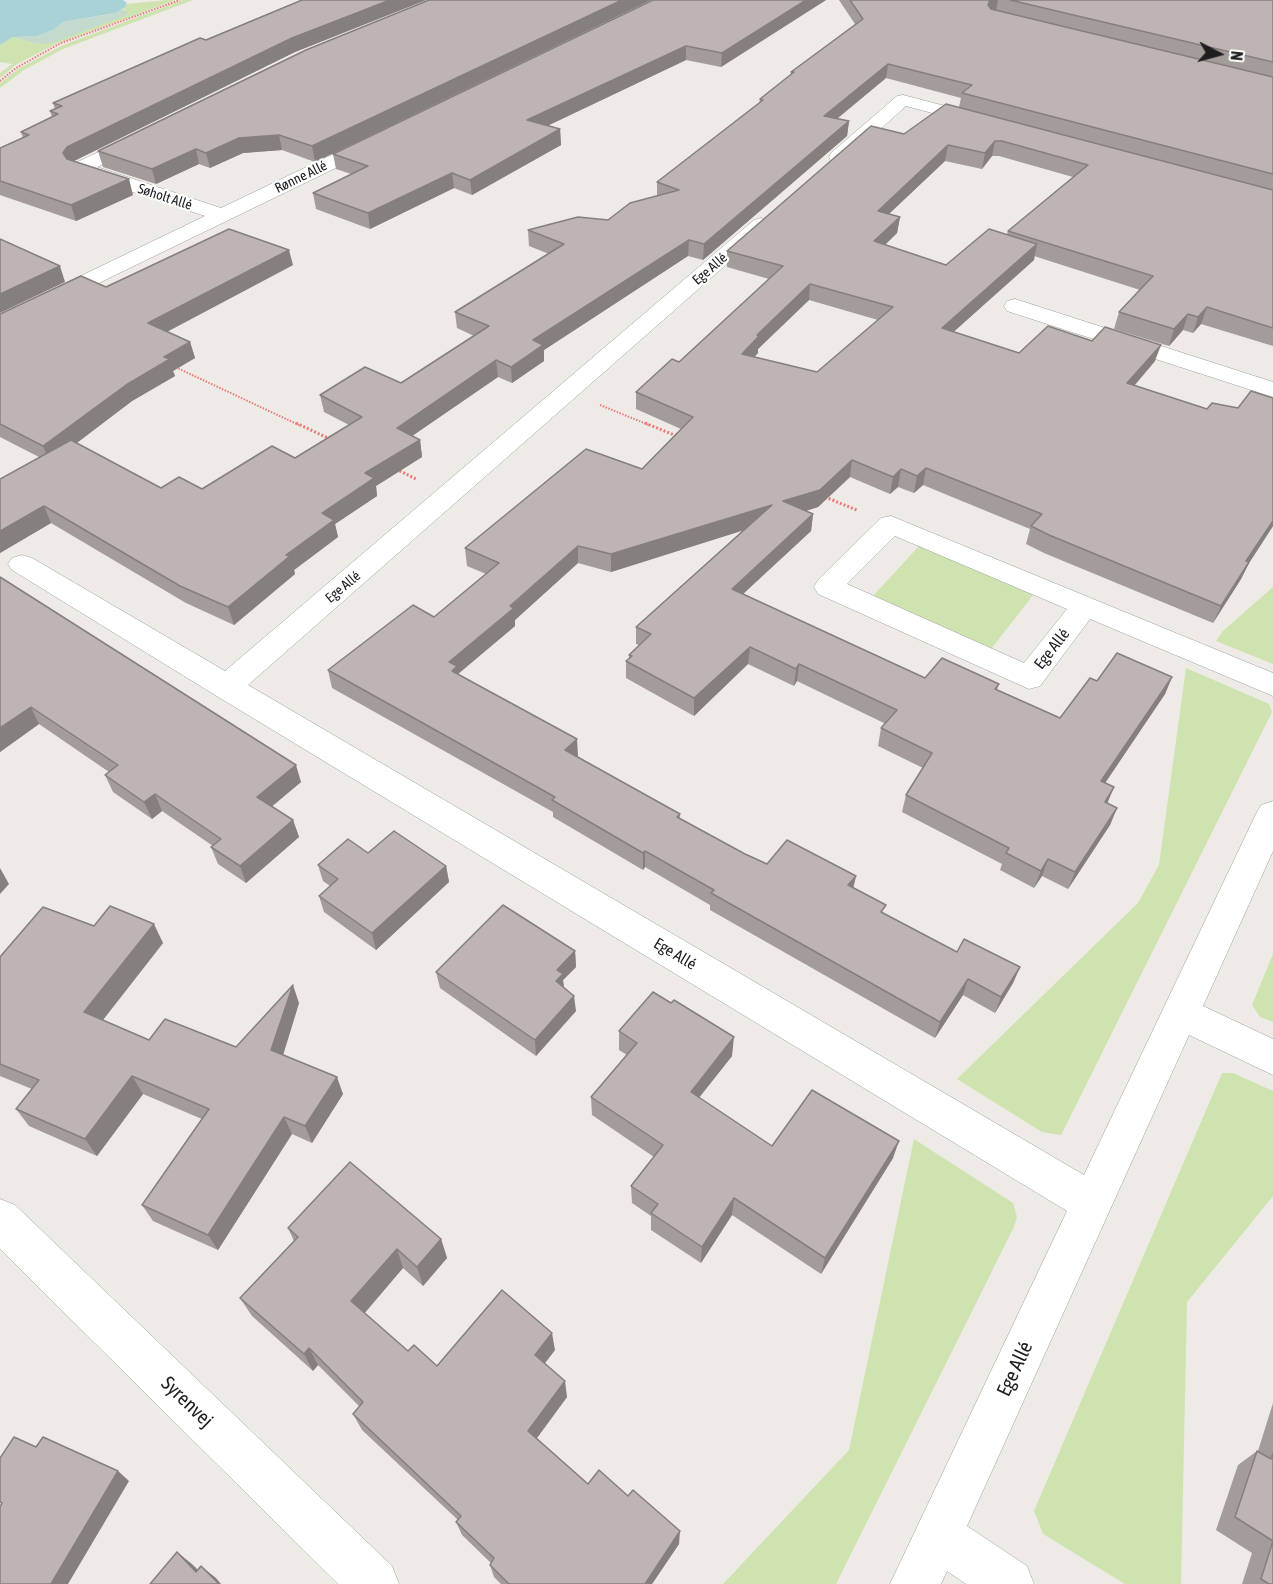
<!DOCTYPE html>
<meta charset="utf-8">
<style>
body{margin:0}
#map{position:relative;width:1273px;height:1584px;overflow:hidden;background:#eeeae5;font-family:"Asap Condensed",sans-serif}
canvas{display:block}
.north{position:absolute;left:1189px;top:24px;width:60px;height:60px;-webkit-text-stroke:4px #fff;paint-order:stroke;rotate:96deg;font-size:16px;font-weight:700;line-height:24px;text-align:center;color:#1e1e1e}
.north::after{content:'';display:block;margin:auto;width:21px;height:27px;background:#1e1e1e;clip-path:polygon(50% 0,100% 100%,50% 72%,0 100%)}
</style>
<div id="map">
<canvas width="1273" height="1584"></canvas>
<div class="north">N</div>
</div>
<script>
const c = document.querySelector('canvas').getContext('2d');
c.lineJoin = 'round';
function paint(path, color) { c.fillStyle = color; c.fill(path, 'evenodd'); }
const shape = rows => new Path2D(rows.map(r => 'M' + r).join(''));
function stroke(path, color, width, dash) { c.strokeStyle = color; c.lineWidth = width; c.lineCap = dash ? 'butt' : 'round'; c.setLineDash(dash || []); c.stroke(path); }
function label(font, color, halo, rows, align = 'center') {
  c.font = font + ' "Asap Condensed",sans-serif'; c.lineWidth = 4.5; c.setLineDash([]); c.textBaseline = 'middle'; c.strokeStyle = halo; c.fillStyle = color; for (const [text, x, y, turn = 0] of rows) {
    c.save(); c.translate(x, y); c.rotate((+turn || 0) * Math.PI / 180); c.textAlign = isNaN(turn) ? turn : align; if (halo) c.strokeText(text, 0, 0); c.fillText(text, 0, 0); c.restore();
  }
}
paint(shape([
 [167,0,176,0,56,44,17,64,0,78,0,73,12,64,0,62,0,45,13,37,37,44,126,10,122,9,127,4],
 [183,0,193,0,63,49,24,70,0,88,0,83,18,69,63,45],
 [919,546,1034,594,991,649,873,596],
 [1273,587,1273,664,1216,641,1223,631],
 [1186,668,1269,704,1272,712,1061,1135,1042,1132,957,1079,1138,903,1159,865],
 [1273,954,1273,1022,1260,1017,1252,1005],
 [1222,1073,1233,1073,1273,1091,1273,1196,1187,1302,1181,1584,1125,1584,1043,1534,1034,1511],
 [914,1139,1013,1203,1017,1217,1013,1229,836,1584,723,1584,849,1450]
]), '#cfe3b0');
paint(shape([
 [122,9,128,12,124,16,52,43,37,44,13,37,37,36,53,30,63,22,111,14]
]), '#c3dacd');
paint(shape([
 [0,0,123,0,127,3,125,7,115,13,63,22,53,30,37,36,13,37,0,45]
]), '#a9d2d7');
const street = shape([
 [903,95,987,117,990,121,981,126,906,106,845,161,831,161,829,157,831,153,897,96,903,95],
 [141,132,150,138,148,142,97,167,221,208,367,138,374,136,383,142,381,146,0,331,0,315,205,216,73,172,70,168,73,164,141,132],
 [761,218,768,220,771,224,768,228,248,685,1084,1175,1256,814,1261,805,1273,801,1273,851,1203,1006,1273,1039,1273,1075,1189,1035,967,1526,1027,1566,1034,1584,966,1584,947,1571,941,1584,890,1584,1067,1211,215,695,12,570,8,564,12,558,22,555,32,558,225,671,754,220,761,218],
 [1015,299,1273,382,1273,397,1007,311,1004,306,1007,301,1015,299],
 [891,516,1273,673,1273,696,1090,619,1040,686,1029,689,818,594,814,587,818,580,881,518,891,516],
 [895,536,1067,609,1024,663,847,584,895,536],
 [0,1199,15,1205,392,1566,399,1584,338,1584,0,1249,0,1199]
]);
stroke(street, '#9f9f9f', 1);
stroke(shape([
 [0,81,16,68,61,43,180,0],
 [173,366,299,425],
 [600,405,649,425]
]), '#ec7879', 2, [1.5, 1.5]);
stroke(shape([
 [296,423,332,440],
 [645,423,679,437],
 [396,469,416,479],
 [825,497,857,510]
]), '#ec7879', 3, [2, 2]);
paint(street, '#fff');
paint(shape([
 [302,0,426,0,295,52,74,161,133,195,76,221,0,195,0,148,23,138,21,132,52,117,50,111,55,109,53,103],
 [429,0,651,0,315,162,282,150,243,153,210,168,199,164,156,184,103,167,98,151],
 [826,0,721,67,686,60,547,126,560,129,561,145,472,195,454,188,370,229,316,209,313,193,351,174,336,169,333,154],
 [839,0,1273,0,1273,346,1201,324,1193,333,1183,330,1169,346,1114,329,1119,312,1140,290,1034,256,1034,260,953,332,1019,353,1155,361,1134,386,1207,409,1238,408,1273,398,1273,526,1249,563,1241,579,1213,623,1044,553,1026,544,1030,529,923,485,914,493,898,487,890,494,850,477,818,507,806,511,813,514,811,531,743,594,925,678,999,684,997,690,1060,718,1097,681,1172,677,1165,694,1105,783,1107,803,1117,808,1110,825,1068,889,1042,876,1034,888,1000,870,1002,864,902,812,906,795,923,768,878,746,881,728,886,724,797,681,794,686,748,664,694,716,626,678,626,661,629,658,629,655,639,645,636,644,636,627,743,530,611,572,578,563,515,620,515,626,458,674,577,739,577,757,680,814,680,818,745,854,767,864,856,876,853,888,884,913,957,952,1020,967,1013,983,995,1013,963,995,935,1038,710,910,710,905,645,867,643,870,553,817,553,812,332,688,328,670,434,617,486,574,467,566,465,548,642,469,681,429,636,409,636,392,679,362,769,279,727,267,727,251,904,134,959,107,961,98,886,78,837,119,849,121,847,136,703,260,688,256,544,350,544,361,512,383,498,377,412,436,420,440,422,457,376,486,377,496,335,524,338,537,294,570,295,574,234,625,186,603,51,523,0,553,39,457,0,437,0,314,106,287,293,265,167,332,190,342,195,358,173,371,175,376,132,401,77,443,161,488,202,489,295,458,349,425,324,412,320,395,401,383,474,336,457,328,455,312,549,254,529,246,528,230,608,220,657,196,657,182,759,103,760,99,791,74,791,72,855,24],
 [992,156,999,156,1073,177,1008,231,1007,234,946,265,885,245,897,233,900,217,889,214,945,161,982,169],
 [809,300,878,320,817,372,754,357,758,353,758,349],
 [0,577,301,782,272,806,293,820,299,837,246,883,218,864,211,847,213,846,162,811,152,819,113,792,105,775,109,772,39,724,0,752],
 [368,853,446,866,449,882,376,950,324,912,319,896,330,886,323,881,318,865],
 [94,926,163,943,103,1020,149,1040,236,1047,299,1003,283,1055,343,1094,312,1143,292,1134,218,1250,153,1221,142,1205,202,1119,143,1094,97,1156,29,1126,16,1109,32,1089,0,1076,0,957],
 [575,951,576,967,563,980,564,987,576,1011,536,1056,440,988,436,972],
 [619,1031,732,1056,699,1098,772,1146,893,1158,821,1274,732,1215,701,1263,651,1230,651,1216,632,1203,631,1186,654,1157,592,1115,591,1097,627,1055,619,1050],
 [288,1228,441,1239,447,1258,423,1286,403,1268,365,1313,408,1351,437,1366,555,1350,545,1363,567,1397,537,1438,588,1484,679,1544,652,1584,501,1584,494,1577,490,1565,491,1563,462,1535,456,1522,458,1520,362,1430,353,1414,360,1407,318,1365,313,1371,252,1316,240,1298,294,1241],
 [1273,1403,1273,1584,1242,1584,1252,1553,1216,1530,1238,1465,1257,1451,1258,1451]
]), '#a39c99');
paint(shape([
 [390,0,426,0,295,52,72,162,68,168,63,153,67,147,292,38],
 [622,0,651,0,315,162,312,146],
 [806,0,826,0,721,67,722,53],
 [990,0,998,0,996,11,988,13,988,5],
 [686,46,686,60,528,135,527,120],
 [888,64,886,78,823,130,824,116],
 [849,121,847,136,703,260,704,244],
 [560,129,561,145,472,195,470,180],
 [279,135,282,150,243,153,210,168,206,153,239,138],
 [995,141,992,156,982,169,985,153],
 [948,145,945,161,875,227,878,211],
 [196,149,199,164,156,184,152,169],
 [452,173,454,188,370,229,368,213],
 [129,179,133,195,76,221,71,205],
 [900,217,897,233,872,257,874,241],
 [689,240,688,256,544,350,544,361,512,383,511,367,533,340],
 [1037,244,1034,260,939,345,942,328],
 [289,250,293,265,153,339,148,323],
 [60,266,65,282,0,313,0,294],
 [810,284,809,300,758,349,758,353,741,371,742,354,757,335],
 [1207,307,1201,324,1193,333,1198,317],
 [1188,314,1183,330,1169,346,1174,329],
 [190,342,195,358,173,371,175,376,132,401,50,463,43,446,164,357],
 [1161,345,1155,361,1122,400,1127,383],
 [496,360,498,377,399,445,397,428],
 [420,440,422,457,376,486,377,496,335,524,338,537,294,570,295,574,234,625,228,607,286,555,322,513,365,473],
 [852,460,850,477,818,507,782,518,783,501],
 [926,468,923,485,914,493,917,476],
 [901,469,898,487,890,494,893,477],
 [772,505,770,522,611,572,611,554],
 [44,506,51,523,0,553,0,531],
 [813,514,811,531,730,606,732,589],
 [1273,521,1273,526,1249,563,1241,579,1213,623,1221,606,1246,561],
 [578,546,578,563,515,620,515,626,458,674,454,688,449,662],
 [750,647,748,664,694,716,694,698],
 [799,664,797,681,794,686,796,669],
 [1172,677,1165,694,1095,798,1101,781],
 [31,707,39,724,0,752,0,728],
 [577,739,578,756,566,767,565,750],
 [296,765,301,782,263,814,257,797],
 [1114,787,1107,804,1105,802],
 [155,794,162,811,152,819,144,802],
 [1117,808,1110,825,1068,889,1075,872],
 [293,820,299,837,246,883,240,866],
 [645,851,645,867,643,870,643,853],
 [1048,859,1042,876,1034,888,1041,871],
 [446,866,449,882,376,950,372,933],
 [0,868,9,884,0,894],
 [856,876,852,893,848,885],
 [154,924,163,943,95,1030,84,1012],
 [575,951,576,967,563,980,564,990,556,981,557,970],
 [1020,967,1013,983,995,1013,1001,997],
 [968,979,963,995,935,1038,940,1022],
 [293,985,299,1003,279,1068,271,1050],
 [574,996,576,1011,536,1056,535,1040],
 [734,1037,732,1056,689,1110,691,1092],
 [132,1076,143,1094,97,1156,85,1139],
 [337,1077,343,1094,312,1143,305,1126],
 [284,1117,292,1134,218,1250,208,1235],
 [899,1141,893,1158,821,1274,825,1258],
 [734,1198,732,1215,701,1263,702,1247],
 [441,1239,447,1258,423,1286,417,1267],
 [397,1249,403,1268,359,1319,351,1301],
 [552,1333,555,1350,538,1372,535,1355],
 [309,1348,318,1365,313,1371,304,1354],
 [565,1381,567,1397,531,1446,528,1431],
 [118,1471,129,1481,68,1584,51,1584],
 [680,1531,679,1544,652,1584,645,1584],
 [177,1552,192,1564,211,1583,196,1572],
 [201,1566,216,1578,221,1584,219,1584]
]), '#857f7d');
const building = shape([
 [302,0,390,0,292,38,67,147,63,153,67,159,129,179,71,205,0,181,0,148,29,135,21,132,58,114,50,111,62,106,53,103,200,38,206,40,302,0],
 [429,0,622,0,312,146,279,135,239,138,206,153,196,149,152,169,98,151,306,50,429,0],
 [653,0,806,0,722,53,686,46,527,120,560,129,470,180,452,173,368,213,313,193,368,166,333,154,653,0],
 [850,0,990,0,988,5,991,9,1273,77,1273,174,962,93,972,85,888,64,824,116,849,121,704,244,689,240,533,340,543,345,511,367,496,360,397,428,420,440,365,473,374,478,322,513,334,520,286,555,290,556,228,607,180,586,44,506,0,531,0,479,71,440,161,488,179,477,202,489,272,446,295,458,362,417,320,395,365,367,401,383,489,326,455,312,564,244,528,230,578,217,608,220,630,203,679,190,657,182,763,100,760,99,794,72,791,72,863,19,850,0],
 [1010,0,1273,0,1273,62,1010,0],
 [946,104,1273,190,1273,328,1207,307,1198,317,1188,314,1174,329,1119,312,1153,276,1008,231,1088,165,1002,141,995,141,985,153,948,145,878,211,900,217,874,241,946,265,989,229,1037,244,942,328,1019,353,1048,326,1092,341,1105,327,1161,345,1127,383,1207,409,1212,403,1238,408,1251,391,1273,398,1273,521,1246,561,1249,562,1221,606,1049,535,1031,526,1042,514,926,468,917,476,901,469,893,477,852,460,820,490,783,501,813,514,732,589,925,678,942,658,999,684,995,689,1060,718,1090,678,1097,681,1117,653,1172,677,1101,781,1114,787,1105,802,1117,808,1075,872,1048,859,1041,871,1006,853,1009,848,906,795,932,753,881,728,897,710,799,664,796,669,750,647,694,698,626,661,632,656,629,655,651,634,636,627,772,505,611,554,578,546,510,606,514,608,449,662,457,666,452,671,577,739,565,750,680,814,677,817,745,854,767,864,787,840,856,876,848,885,886,905,881,912,957,952,964,939,1020,967,1001,997,968,979,940,1022,711,893,714,890,645,851,643,853,552,800,555,797,328,670,413,605,434,617,499,563,465,548,586,449,642,469,693,417,636,392,672,359,679,362,783,266,727,251,871,126,904,134,946,104],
 [810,284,893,307,817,372,742,354,759,336,757,335,810,284],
 [229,229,289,250,148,323,190,342,164,357,170,359,126,385,43,446,0,424,0,314,81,276,106,287,229,229],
 [0,239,60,266,0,294,0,239],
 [0,577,296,765,257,797,293,820,240,866,211,847,221,839,155,794,144,802,105,775,118,765,31,707,0,728,0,577],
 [394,831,446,866,372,933,319,896,338,879,318,865,348,839,368,853,394,831],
 [503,905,575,951,557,970,563,974,556,981,574,996,535,1040,436,972,503,905],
 [110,906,154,924,84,1012,149,1040,165,1019,236,1047,293,985,271,1050,337,1077,305,1126,284,1117,208,1235,142,1205,209,1109,132,1076,85,1139,16,1109,39,1080,0,1064,0,957,43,907,94,926,110,906],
 [653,992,671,1003,674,1000,734,1037,691,1092,772,1146,812,1090,899,1141,825,1258,734,1198,702,1247,651,1213,658,1204,631,1186,663,1145,591,1097,637,1043,619,1031,653,992],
 [350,1162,441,1239,417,1267,397,1249,351,1301,408,1351,414,1345,437,1366,502,1290,552,1333,535,1355,565,1381,528,1431,588,1484,599,1470,628,1496,633,1490,680,1531,645,1584,509,1584,490,1565,494,1558,456,1522,461,1516,353,1414,363,1402,309,1348,304,1354,240,1298,298,1237,288,1228,350,1162],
 [14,1437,36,1447,43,1437,118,1471,51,1584,0,1584,0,1507,2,1503,0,1502,0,1458,14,1437],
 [1257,1451,1271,1459,1273,1453,1273,1584,1269,1584,1261,1579,1273,1541,1235,1517,1257,1451],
 [177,1552,196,1572,201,1566,219,1584,150,1584,177,1552]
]);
paint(building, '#beb5b2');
stroke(building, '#857f7d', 1.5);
label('14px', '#1e1e1e', '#fff', [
 ["Rønne Allé",301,177,-26],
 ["Søholt Allé",165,197,18],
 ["Ege Allé",710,269,-41],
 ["Ege Allé",343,587,-40]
]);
label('16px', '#1e1e1e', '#fff', [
 ["Ege Allé",1052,649,-52],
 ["Ege Allé",675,954,31]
]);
label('20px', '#1e1e1e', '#fff', [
 ["Ege Allé",1015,1369,-65],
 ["Syrenvej",187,1402,44]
]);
</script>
